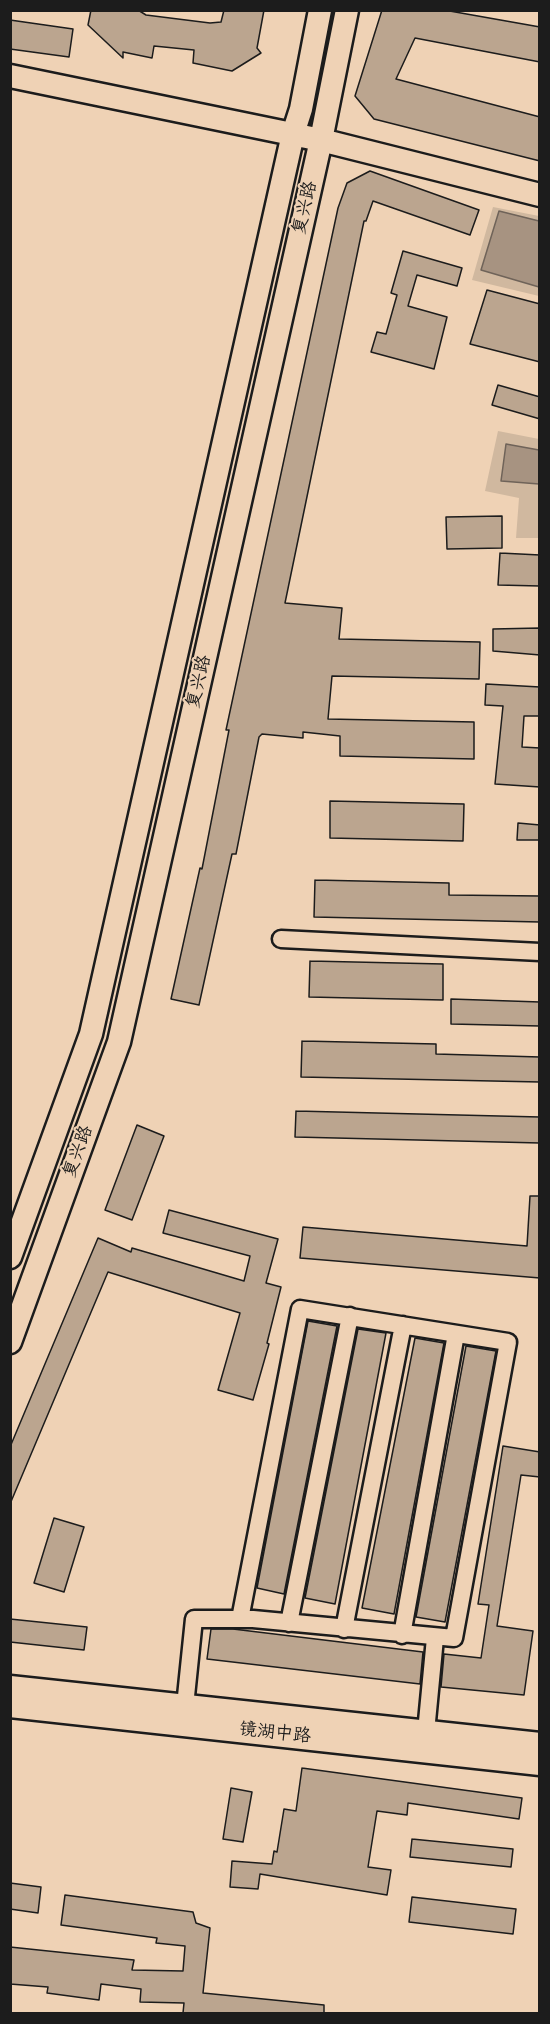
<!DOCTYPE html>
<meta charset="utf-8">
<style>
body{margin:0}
#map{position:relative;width:550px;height:2024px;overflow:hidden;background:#efd2b5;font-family:"Architects Daughter",sans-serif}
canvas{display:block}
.frame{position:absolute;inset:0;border:12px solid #1c1c1c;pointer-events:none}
</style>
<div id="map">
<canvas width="550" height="2024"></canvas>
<div class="frame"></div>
</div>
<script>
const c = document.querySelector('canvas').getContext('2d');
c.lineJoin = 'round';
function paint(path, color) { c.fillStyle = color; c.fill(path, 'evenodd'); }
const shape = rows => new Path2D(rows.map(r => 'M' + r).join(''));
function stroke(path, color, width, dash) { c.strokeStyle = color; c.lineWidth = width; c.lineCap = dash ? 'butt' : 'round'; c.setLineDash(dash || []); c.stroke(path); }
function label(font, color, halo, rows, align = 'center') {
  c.font = font + ' "Architects Daughter","LXGW WenKai TC",sans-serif'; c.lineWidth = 4.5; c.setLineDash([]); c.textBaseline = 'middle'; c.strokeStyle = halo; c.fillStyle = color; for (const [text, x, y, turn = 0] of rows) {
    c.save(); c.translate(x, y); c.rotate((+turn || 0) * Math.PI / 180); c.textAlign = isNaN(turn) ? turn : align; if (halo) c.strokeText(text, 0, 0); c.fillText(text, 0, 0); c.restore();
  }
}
paint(shape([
 [493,207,539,216,539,296,472,280],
 [498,431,539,439,539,538,516,538,519,498,485,491]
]), '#d0b89f');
const water = shape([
 [499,211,539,221,539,287,481,270,499,211],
 [506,444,539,450,539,484,501,481,506,444]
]);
paint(water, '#a79381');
stroke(water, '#6f6359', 1.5);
const building = shape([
 [91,10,138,10,146,15,210,23,221,22,224,10,264,10,257,48,261,53,232,71,193,63,194,50,154,46,152,58,123,52,123,58,88,25,91,10],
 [382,10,444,10,540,27,540,62,415,38,396,79,540,117,540,161,374,119,355,96,382,10],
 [10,20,73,29,69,57,10,49,10,20],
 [370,171,479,210,470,235,373,201,366,221,364,221,285,603,342,608,339,639,480,642,479,679,332,676,328,719,474,722,474,759,340,756,340,736,303,732,303,738,262,734,259,737,236,854,232,854,199,1005,171,999,200,868,202,869,229,730,226,730,338,208,347,183,370,171],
 [403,251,462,268,457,286,417,275,408,306,447,317,434,369,371,352,377,332,386,334,397,295,391,293,403,251],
 [487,290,540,304,540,362,470,344,487,290],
 [498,385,540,397,540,419,492,405,498,385],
 [502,516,502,548,447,549,446,517,502,516],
 [500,553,540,555,540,586,498,585,500,553],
 [540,628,540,655,493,651,493,629,540,628],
 [486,684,540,687,540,716,524,716,522,747,540,748,540,787,495,784,503,706,485,705,486,684],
 [330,801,464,804,463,841,330,838,330,801],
 [518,823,540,825,540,840,517,840,518,823],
 [315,880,449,883,449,895,540,896,540,922,314,917,315,880],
 [310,961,443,964,443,1000,309,997,310,961],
 [451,999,540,1002,540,1026,451,1024,451,999],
 [302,1041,436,1044,436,1054,540,1057,540,1082,301,1077,302,1041],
 [296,1111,540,1117,540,1143,295,1137,296,1111],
 [137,1125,164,1136,132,1220,105,1210,137,1125],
 [530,1196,540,1196,540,1278,300,1258,303,1227,527,1246,530,1196],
 [169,1210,278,1239,266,1283,281,1287,267,1343,269,1344,253,1400,218,1390,240,1313,108,1272,10,1504,10,1447,98,1238,131,1252,132,1248,244,1281,250,1256,163,1233,169,1210],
 [308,1321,337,1326,284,1594,257,1588,308,1321],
 [358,1329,386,1333,335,1604,305,1598,358,1329],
 [415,1338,444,1343,394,1614,362,1608,415,1338],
 [466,1346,496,1351,445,1622,416,1617,466,1346],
 [503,1446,540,1452,540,1477,521,1475,497,1626,533,1631,524,1695,441,1687,444,1654,481,1658,489,1605,478,1604,503,1446],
 [54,1518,84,1527,64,1592,34,1583,54,1518],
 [10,1619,87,1627,84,1650,10,1642,10,1619],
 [211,1629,233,1629,423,1652,420,1684,207,1659,211,1629],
 [302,1768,522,1798,519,1819,408,1803,407,1815,377,1811,368,1867,391,1870,387,1895,260,1874,258,1889,230,1887,232,1861,272,1864,274,1851,277,1852,284,1809,296,1811,302,1768],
 [231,1788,252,1792,243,1842,223,1839,231,1788],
 [412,1839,513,1849,511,1867,410,1857,412,1839],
 [10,1883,41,1887,38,1913,10,1909,10,1883],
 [65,1895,193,1912,196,1923,210,1928,203,1993,324,2005,324,2013,183,2013,184,2003,140,2002,141,1989,101,1984,99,2000,47,1993,48,1987,10,1984,10,1947,134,1960,132,1970,183,1971,185,1946,156,1943,157,1938,61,1925,65,1895],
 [412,1897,516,1909,513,1934,409,1922,412,1897]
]);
paint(building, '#bba58f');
stroke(building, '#1c1c1c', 1.5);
const street = shape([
 [281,939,540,952],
 [289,1623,350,1316],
 [344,1629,403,1325],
 [402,1635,456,1334],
 [185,1706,194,1619,253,1619,454,1638,508,1342,300,1309,240,1619],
 [426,1732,435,1638]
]);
const secondary = shape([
 [10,76,321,140,540,195],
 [10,1257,91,1034,293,134,301,109,320,10],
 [10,1342,119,1042,321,140,347,10],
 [10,1687,540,1744],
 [10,1706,540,1764]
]);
stroke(street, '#1c1c1c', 21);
stroke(secondary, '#1c1c1c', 27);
stroke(street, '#efd2b5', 16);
stroke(secondary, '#efd2b5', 22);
label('18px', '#1c1c1c', '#efd2b5', [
 ["复兴路",306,208,-77],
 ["复兴路",200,682,-77],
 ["复兴路",79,1152,-70],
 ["镜湖中路",275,1734,6]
]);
</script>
